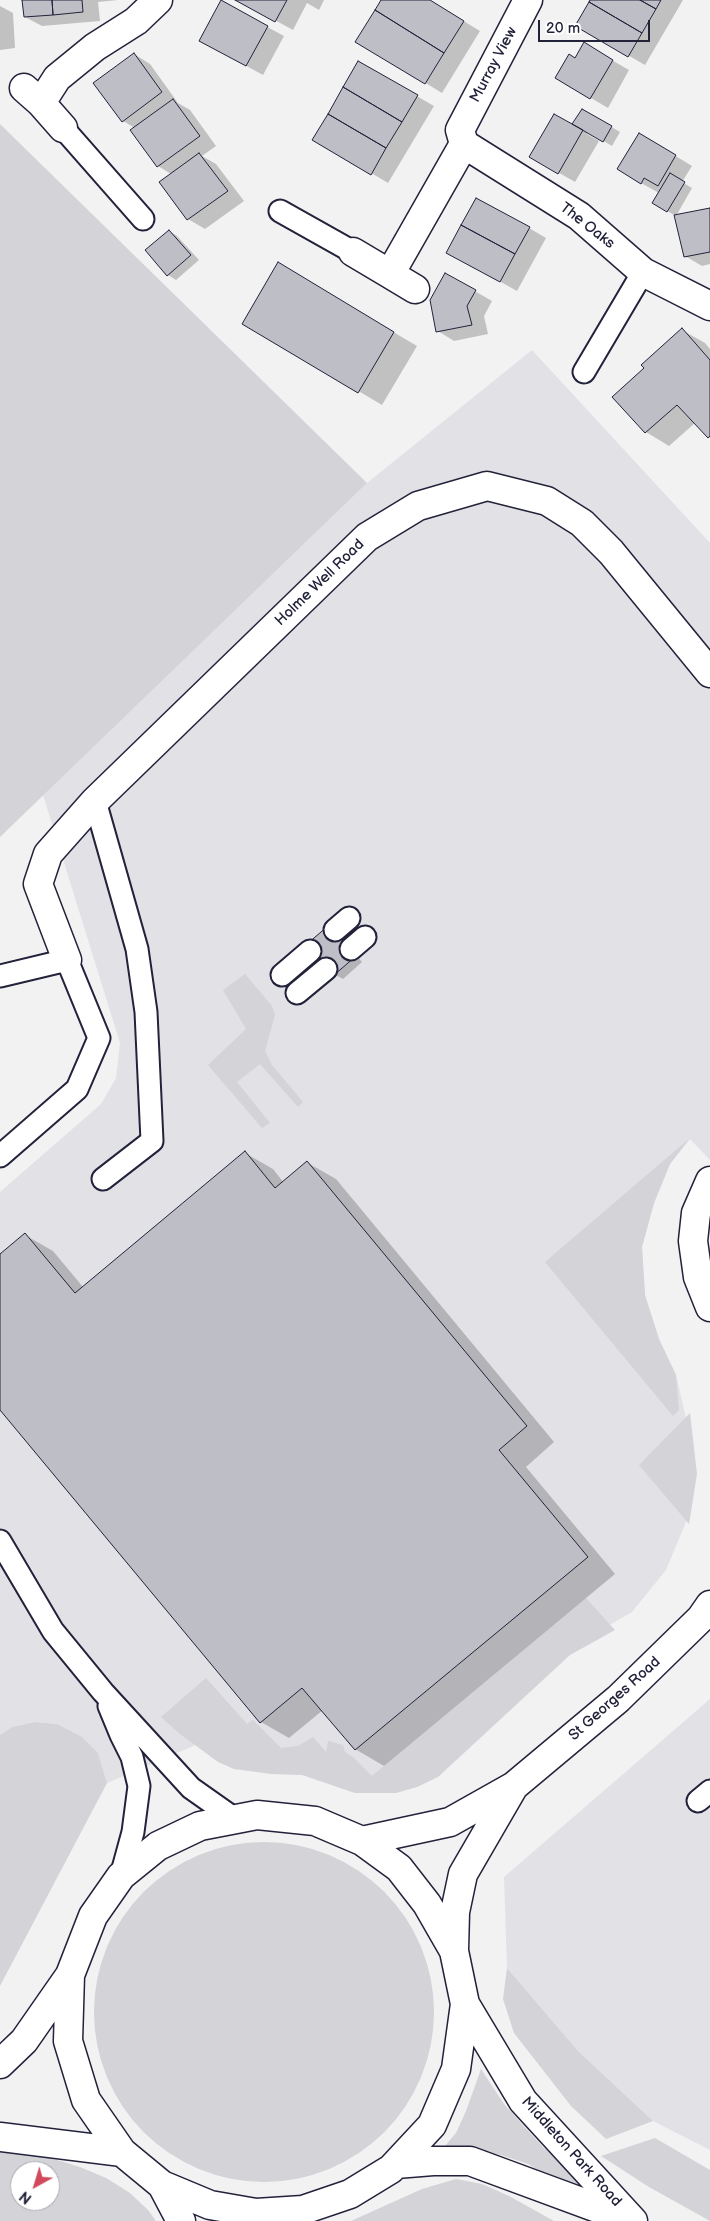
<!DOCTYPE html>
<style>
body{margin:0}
#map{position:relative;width:710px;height:2221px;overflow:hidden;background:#f2f2f3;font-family:"Balsamiq Sans",sans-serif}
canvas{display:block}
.north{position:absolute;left:10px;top:2161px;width:50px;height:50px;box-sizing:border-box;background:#fff;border:1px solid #a7a7b1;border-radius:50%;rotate:219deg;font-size:14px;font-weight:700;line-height:20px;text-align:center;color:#22223b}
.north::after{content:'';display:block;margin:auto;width:18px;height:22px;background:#d1495b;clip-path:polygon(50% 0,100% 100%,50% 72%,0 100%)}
.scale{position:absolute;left:538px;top:20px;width:112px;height:22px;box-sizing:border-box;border:2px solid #22223b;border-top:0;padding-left:6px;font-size:15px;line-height:18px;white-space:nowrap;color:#22223b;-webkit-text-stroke:4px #fff;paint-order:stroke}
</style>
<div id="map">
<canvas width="710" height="2221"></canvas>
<div class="north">N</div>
<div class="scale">20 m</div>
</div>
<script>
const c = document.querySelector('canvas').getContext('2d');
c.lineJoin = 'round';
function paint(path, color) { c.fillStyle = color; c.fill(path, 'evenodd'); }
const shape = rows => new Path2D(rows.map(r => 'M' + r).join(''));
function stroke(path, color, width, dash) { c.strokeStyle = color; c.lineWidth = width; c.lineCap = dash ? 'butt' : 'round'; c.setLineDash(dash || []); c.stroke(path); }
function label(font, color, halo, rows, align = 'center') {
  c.font = font + ' "Balsamiq Sans",sans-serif'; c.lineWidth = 4; c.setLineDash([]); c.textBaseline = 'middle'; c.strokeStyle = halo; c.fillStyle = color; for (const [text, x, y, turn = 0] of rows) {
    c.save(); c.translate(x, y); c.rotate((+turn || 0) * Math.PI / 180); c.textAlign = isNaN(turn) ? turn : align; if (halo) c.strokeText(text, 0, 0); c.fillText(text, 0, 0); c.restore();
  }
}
paint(shape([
 [532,350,710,543,710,1160,690,1139,670,1164,654,1203,642,1247,645,1295,659,1339,676,1375,689,1431,693,1478,686,1522,666,1570,632,1612,556,1656,374,1789,198,1744,107,1783,98,1753,57,1724,35,1722,12,1727,0,1735,0,1192,101,1104,116,1078,120,1043,43,795,367,483],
 [710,1699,710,2150,653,2121,578,2051,507,1968,504,1877]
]), '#e2e2e6');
paint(shape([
 [0,124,367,483,0,837],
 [245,974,272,1006,275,1015,265,1051,272,1065,303,1102,298,1107,260,1064,237,1082,270,1123,262,1128,208,1065,246,1029,223,990],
 [690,1138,670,1164,654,1203,642,1247,645,1295,659,1339,676,1375,679,1410,673,1416,545,1262],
 [690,1413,697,1474,689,1524,639,1465],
 [586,1598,615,1630,570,1655,438,1777,417,1787,396,1793,355,1793,302,1775,271,1774,234,1769,218,1762,180,1734,161,1717,206,1678,247,1724,253,1720,281,1748,298,1746,313,1737,326,1752,328,1741,343,1745,345,1752,353,1757,372,1776],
 [35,1722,57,1724,82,1737,98,1753,107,1783,0,1986,0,1735,12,1727],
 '94 2012a170 170 0 1 1 340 0a170 170 0 1 1-340 0Z',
 [507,1968,578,2051,653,2121,606,2139,571,2106,514,2033,503,1999],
 [481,2069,504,2104,521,2123,544,2148,582,2179,573,2191,528,2164,501,2155,445,2146,456,2133,466,2111],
 [655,2138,710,2170,710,2221,649,2187,601,2156],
 [0,2149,44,2156,80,2167,106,2178,130,2193,148,2210,156,2221,0,2221],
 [20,2171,50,2171,50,2201,20,2201],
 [456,2179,482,2184,509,2196,554,2221,351,2221,422,2189]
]), '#d3d3d8');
paint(shape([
 [24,0,118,0,98,2,100,21,42,26,25,17],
 [238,0,324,0,319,10,307,3,293,30],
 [382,0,429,0,480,31,442,93,357,41],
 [592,0,683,0,645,65,577,26],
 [221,2,284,36,263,75,217,50],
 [0,6,13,13,15,48,0,50],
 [584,44,629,70,608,108,557,78,576,60],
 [134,54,150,64,178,103,190,110,216,146,202,156,216,164,244,201,205,229,188,219,171,174,158,166,135,128,123,121],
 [359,63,434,106,388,183,314,139],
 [582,110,620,132,612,146,588,132,587,134,599,141,575,182,531,157,573,126],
 [656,144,692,166,682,182,692,188,676,216,653,203,659,193,641,183],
 [710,209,710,264,702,266,685,256],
 [529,228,546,238,517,291,465,262],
 [169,231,177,236,199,260,176,280,168,275],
 [445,274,492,301,484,316,488,334,454,341,438,331],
 [302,278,417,346,382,405,244,323],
 [682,330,705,343,710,349,710,438,695,423,669,446,646,432,614,397,646,369],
 [337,932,362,962,343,979,334,974],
 [245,1153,273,1169,284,1183,308,1163,336,1179,554,1442,526,1467,615,1574,384,1766,355,1749,323,1710,289,1738,261,1722,0,1408,0,1256,25,1235,53,1251,83,1287]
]), '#0003');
const building = shape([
 [22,0,52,0,53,15,24,17,22,0],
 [52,0,82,0,83,12,53,15,52,0],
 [221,0,268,26,246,66,199,41,221,0],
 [235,0,287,0,275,22,235,0],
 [381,0,430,0,464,21,444,53,375,10,381,0],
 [590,0,640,0,656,9,642,33,589,2,590,0],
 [640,0,661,0,656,9,640,0],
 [589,2,642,33,628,57,575,26,589,2],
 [375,10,444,53,425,84,355,42,375,10],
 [584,42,613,60,590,99,555,78,569,54,575,58,584,42],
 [134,53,162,92,122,122,93,83,134,53],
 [358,61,418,95,402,122,343,87,358,61],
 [343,87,402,122,386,148,328,114,343,87],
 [173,99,200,136,157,167,130,130,173,99],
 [582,109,612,126,603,142,572,124,582,109],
 [328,114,386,148,371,175,312,140,328,114],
 [554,114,583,130,558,174,529,157,554,114],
 [639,133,676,155,658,186,644,178,641,184,617,169,639,133],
 [199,153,228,191,187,220,159,182,199,153],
 [670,173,685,182,667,212,652,203,670,173],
 [476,198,530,227,515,254,461,225,476,198],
 [710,208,710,252,684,257,674,215,710,208],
 [461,225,515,254,500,282,446,253,461,225],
 [169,230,191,255,167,276,145,250,169,230],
 [278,262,394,332,358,393,242,324,278,262],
 [445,273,476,290,467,306,472,325,436,332,430,300,445,273],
 [682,328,710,360,710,436,708,438,677,405,645,433,612,397,644,368,641,365,682,328],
 [328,926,355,957,334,975,307,944,328,926],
 [245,1151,275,1188,307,1161,527,1426,499,1450,588,1557,355,1750,302,1688,260,1723,0,1410,0,1254,25,1233,75,1293,245,1151]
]);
paint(building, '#bebec6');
stroke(building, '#22223b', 1);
const service = shape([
 [63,128,143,219],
 [280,211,353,252],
 [584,372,643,272],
 [95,801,137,949,146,1012,152,1141,103,1179],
 [335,930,349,918],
 [351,949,365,937],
 [282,975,310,951],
 [0,976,67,960,99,1038,77,1089,0,1156],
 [297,993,326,969],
 [0,1541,53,1631,103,1692,191,1788,235,1819],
 [109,1706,121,1735,132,1757,139,1786,133,1832,121,1876],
 [698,1801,710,1791]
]);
const minor = shape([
 [528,0,460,130,464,144,579,216,643,272,710,306],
 [24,88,41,103,63,128],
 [41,103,57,78,95,47,136,21,158,0],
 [353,252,390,274,464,144],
 [390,274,415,289],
 [67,960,38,884,48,854,95,801,367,537,418,506,487,486,547,501,582,523,611,552,710,673],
 [710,1181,696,1213,693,1241,698,1277,710,1307]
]);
const tertiary = shape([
 [362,1841,450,1822,514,1786,618,1699,701,1618,710,1605],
 [454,1950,455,1912,463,1874,514,1786],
 [70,1975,68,2041,86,2100,122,2152,162,2185,210,2205,256,2213,303,2210,350,2194,391,2169,432,2125,456,2069,465,2004],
 [0,2064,24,2041,70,1975,93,1916,121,1876,158,1846,200,1826,257,1815,315,1821,362,1841,399,1868,427,1904,454,1951,465,2004,523,2101,633,2221],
 [0,2137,122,2152],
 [396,2164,433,2161,470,2161,627,2219],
 [162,2185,181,2221]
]);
stroke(service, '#22223b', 25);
stroke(minor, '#22223b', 31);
stroke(tertiary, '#22223b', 31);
stroke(service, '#fff', 21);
stroke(minor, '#fff', 28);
stroke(tertiary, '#fff', 28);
label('15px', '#22223b', '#fff', [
 ["Murray View",494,65,-62],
 ["The Oaks",587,226,38],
 ["Holme Well Road",320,583,-44],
 ["St Georges Road",615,1699,-42],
 ["Middleton Park Road",571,2152,48]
]);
</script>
